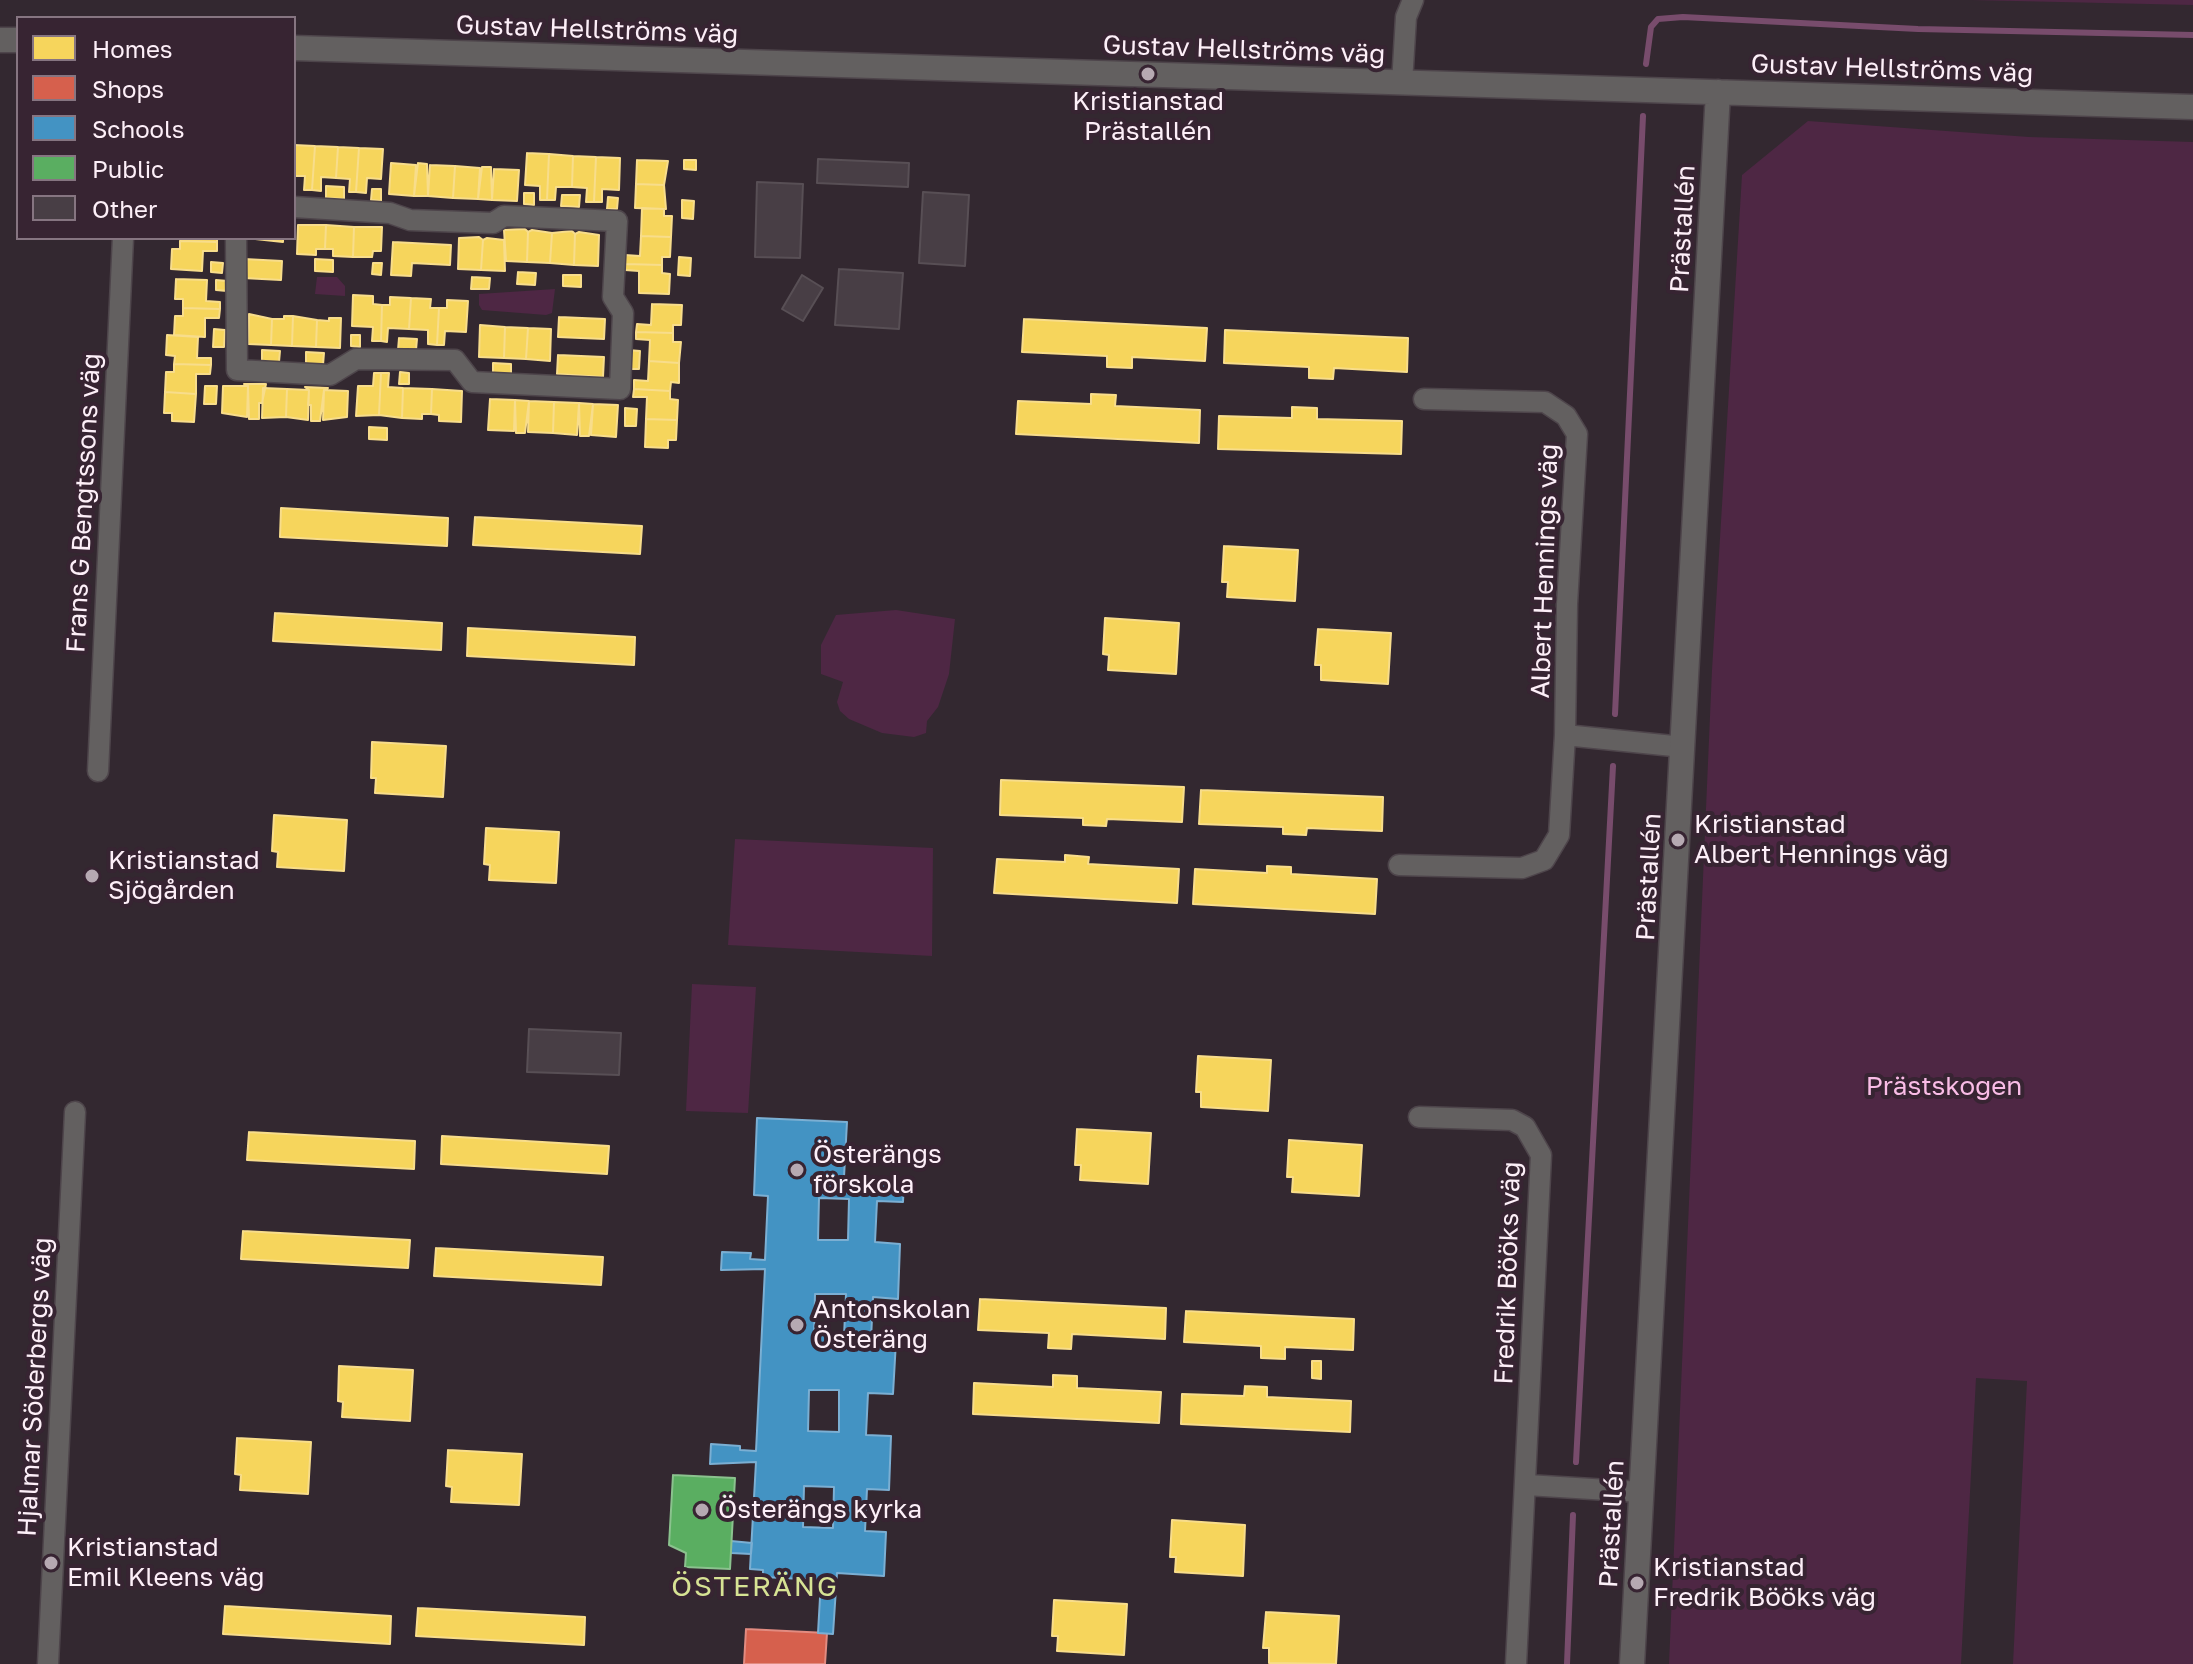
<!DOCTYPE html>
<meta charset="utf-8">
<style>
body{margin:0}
#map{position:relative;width:2193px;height:1664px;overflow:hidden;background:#332830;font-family:"Golos Text",sans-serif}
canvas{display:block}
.legend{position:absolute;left:16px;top:16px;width:280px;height:224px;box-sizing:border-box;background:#372432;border:2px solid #867581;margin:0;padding:10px 14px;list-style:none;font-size:24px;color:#fdeff8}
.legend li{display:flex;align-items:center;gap:16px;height:40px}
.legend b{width:40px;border:2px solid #867581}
</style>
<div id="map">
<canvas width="2193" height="1664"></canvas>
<ul class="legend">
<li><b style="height:22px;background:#f6d55c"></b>Homes</li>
<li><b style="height:22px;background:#d6604d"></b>Shops</li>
<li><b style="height:22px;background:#4393c3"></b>Schools</li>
<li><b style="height:22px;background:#5aae61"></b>Public</li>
<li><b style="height:22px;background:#483e45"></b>Other</li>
</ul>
</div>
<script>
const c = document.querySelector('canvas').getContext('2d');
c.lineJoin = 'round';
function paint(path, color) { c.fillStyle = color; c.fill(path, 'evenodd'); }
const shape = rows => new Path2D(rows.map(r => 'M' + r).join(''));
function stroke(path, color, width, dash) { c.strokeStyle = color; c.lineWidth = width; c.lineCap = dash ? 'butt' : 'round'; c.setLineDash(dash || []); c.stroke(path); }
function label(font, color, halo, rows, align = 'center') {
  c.font = font + ' "Golos Text",sans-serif'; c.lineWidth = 8; c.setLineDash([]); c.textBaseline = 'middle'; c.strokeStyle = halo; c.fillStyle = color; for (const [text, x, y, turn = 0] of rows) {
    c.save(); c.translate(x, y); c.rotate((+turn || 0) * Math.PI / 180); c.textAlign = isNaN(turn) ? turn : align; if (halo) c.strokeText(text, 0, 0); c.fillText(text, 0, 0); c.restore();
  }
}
paint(shape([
 [1971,0,2193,0,2193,5],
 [1808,121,2029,137,2193,142,2193,1664,2013,1664,2027,1381,1976,1378,1961,1664,1669,1664,1712,670,1742,175],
 [317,277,337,277,345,286,345,296,315,294],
 [555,289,552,313,546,315,482,310,479,305,479,294],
 [896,610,955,619,949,674,938,707,927,721,926,733,914,737,882,733,849,719,840,711,837,702,843,682,821,674,821,645,836,615],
 [735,839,933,848,932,956,728,945],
 [692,984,756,987,748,1113,686,1111]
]), '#4e2744');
const homes = shape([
 [294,145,315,146,312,190,304,190,305,176,294,176,294,145],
 [315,146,338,147,336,178,321,177,321,191,312,190,315,146],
 [338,147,359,148,356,192,349,192,350,179,336,178,338,147],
 [359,148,383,149,381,179,367,178,366,193,356,192,359,148],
 [527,153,549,154,547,200,540,200,540,186,525,185,527,153],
 [549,154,573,156,572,187,556,187,555,200,547,200,549,154],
 [573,156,596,157,594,202,586,202,587,188,572,187,573,156],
 [596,157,620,158,619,190,602,189,602,202,594,202,596,157],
 [637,160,668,161,664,185,636,184,637,160],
 [684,160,696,160,696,170,684,169,684,160],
 [391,163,416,165,414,196,389,194,391,163],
 [418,163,427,164,428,196,414,196,418,163],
 [430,165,455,166,453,198,428,196,430,165],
 [455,166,480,168,478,199,453,198,455,166],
 [482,167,491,167,492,200,478,199,482,167],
 [494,169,519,170,517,201,492,200,494,169],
 [636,184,664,185,666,209,635,208,636,184],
 [326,186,344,187,344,199,326,198,326,186],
 [372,189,381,189,381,201,371,200,372,189],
 [524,193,534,193,534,205,524,204,524,193],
 [562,195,580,195,579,207,561,206,562,195],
 [608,197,618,198,617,209,607,209,608,197],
 [682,200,694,201,693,219,682,218,682,200],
 [642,208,664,209,664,216,672,216,671,237,641,236,642,208],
 [298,225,326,225,325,249,316,249,316,255,297,254,298,225],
 [326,225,354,227,353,257,333,256,333,249,325,249,326,225],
 [354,227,382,227,381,251,373,251,372,257,353,257,354,227],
 [525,229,528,232,527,262,506,261,504,230,525,229],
 [532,230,552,233,550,263,527,262,528,232,532,230],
 [572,231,575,234,574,265,550,263,552,233,572,231],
 [579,232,599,235,598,266,574,265,575,234,579,232],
 [641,236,671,237,670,257,662,257,662,265,625,264,625,255,640,256,641,236],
 [479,237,483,240,481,270,458,269,459,238,479,237],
 [181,238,217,238,217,242,180,241,181,238],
 [246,238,283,238,283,242,246,238],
 [487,238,504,240,505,271,481,270,483,240,487,238],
 [180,241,217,242,217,251,203,251,202,271,171,269,172,249,180,249,180,241],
 [393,242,451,245,450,265,412,263,411,276,391,275,393,242],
 [679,257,691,258,690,276,678,275,679,257],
 [244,259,282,261,281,280,243,278,244,259],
 [315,259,333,260,333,272,315,271,315,259],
 [211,262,223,263,222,273,211,272,211,262],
 [373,263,382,263,381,275,372,274,373,263],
 [625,264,662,265,662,273,670,274,669,294,639,293,639,271,625,270,625,264],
 [518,272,536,273,535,285,517,284,518,272],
 [563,275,581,275,581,287,563,286,563,275],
 [472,277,490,278,489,289,471,289,472,277],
 [176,279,207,280,206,301,220,302,220,309,183,308,183,299,175,299,176,279],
 [216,280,228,281,227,291,216,290,216,280],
 [353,295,373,296,373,304,382,305,381,341,372,341,373,327,352,326,353,295],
 [390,297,411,298,409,329,388,328,387,342,381,341,382,305,390,305,390,297],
 [411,298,431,299,430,308,439,308,437,345,428,344,428,330,409,329,411,298],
 [447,300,468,301,466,332,445,331,444,345,437,345,439,308,447,308,447,300],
 [652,304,682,305,681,325,673,325,673,333,636,332,637,324,651,325,652,304],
 [183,308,220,309,219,318,205,318,205,337,174,335,175,316,183,316,183,308],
 [249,314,272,319,271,345,248,344,249,314],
 [284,316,293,316,292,346,271,345,272,319,284,319,284,316],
 [293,316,317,320,316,347,292,346,293,316],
 [559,317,605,319,604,339,558,337,559,317],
 [329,318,341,318,340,348,316,347,317,320,329,321,329,318],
 [1024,319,1207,328,1205,361,1132,357,1132,368,1107,367,1107,356,1022,352,1024,319],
 [480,325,505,327,504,358,479,357,480,325],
 [505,327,528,328,526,359,504,358,505,327],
 [528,328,551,329,550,361,526,359,528,328],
 [214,329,225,330,224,347,213,347,214,329],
 [1225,330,1408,338,1407,372,1334,368,1333,379,1309,378,1309,367,1224,363,1225,330],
 [636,332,673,333,673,342,681,342,679,363,649,361,650,340,636,339,636,332],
 [167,335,198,337,197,358,211,358,211,365,174,364,175,356,166,355,167,335],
 [351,335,360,335,360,347,351,346,351,335],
 [399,338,417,339,416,350,398,350,399,338],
 [262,350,280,351,279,362,262,362,262,350],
 [628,350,640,351,639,369,628,369,628,350],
 [306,352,324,353,323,365,306,364,306,352],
 [558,355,604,357,603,377,557,374,558,355],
 [649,361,679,363,679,383,671,382,670,391,634,389,634,380,648,381,649,361],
 [493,363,511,364,511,375,493,374,493,363],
 [174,364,211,365,210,374,196,374,196,394,165,392,166,372,174,372,174,364],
 [400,372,409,373,409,384,399,384,400,372],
 [374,373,381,373,379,415,356,416,358,386,373,386,374,373],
 [381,373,389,373,388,387,403,388,402,418,379,415,381,373],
 [244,384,266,384,262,403,259,403,259,419,249,419,248,386,244,384],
 [205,386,217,386,216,404,204,404,205,386],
 [223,386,248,386,247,417,222,413,223,386],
 [305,387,328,388,324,390,320,421,311,421,311,405,308,405,309,390,305,387],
 [263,388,287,389,286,417,262,418,263,388],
 [403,388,432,389,431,414,422,414,422,419,402,418,403,388],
 [287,389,309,390,308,420,286,417,287,389],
 [432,389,462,391,461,422,439,421,439,415,431,414,432,389],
 [634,389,670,391,670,399,678,400,677,420,646,419,647,397,633,397,634,389],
 [324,390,348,391,347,417,323,420,324,390],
 [165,392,196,394,194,422,172,421,172,413,164,413,165,392],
 [1091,394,1116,395,1115,406,1200,410,1199,443,1016,434,1018,401,1091,404,1091,394],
 [490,399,515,400,514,431,488,430,490,399],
 [515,400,529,401,525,433,516,433,515,400],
 [529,401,554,402,553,433,528,432,529,401],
 [554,402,579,403,577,435,553,433,554,402],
 [579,403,593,404,589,436,580,436,579,403],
 [593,404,618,405,616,437,591,435,593,404],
 [1292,407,1317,408,1317,419,1402,421,1401,454,1218,449,1219,416,1292,418,1292,407],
 [625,408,637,409,636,426,625,426,625,408],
 [646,419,677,420,676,440,668,440,668,448,645,447,646,419],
 [369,427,387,428,387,440,369,439,369,427],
 [281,508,448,518,447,546,280,537,281,508],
 [475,517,642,526,640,554,473,545,475,517],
 [1224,546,1298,550,1295,601,1227,597,1228,582,1222,582,1224,546],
 [275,613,442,623,441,650,273,641,275,613],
 [1105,618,1179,623,1176,674,1108,670,1109,655,1103,654,1105,618],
 [468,628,635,637,634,665,467,656,468,628],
 [1318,629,1391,633,1388,684,1321,680,1321,665,1315,665,1318,629],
 [372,742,446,746,443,797,375,793,376,778,371,778,372,742],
 [1001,780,1184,787,1182,822,1107,819,1106,826,1083,825,1083,818,1000,815,1001,780],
 [1201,790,1383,797,1382,831,1307,828,1306,835,1283,834,1283,827,1199,824,1201,790],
 [274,815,347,820,344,871,277,867,278,852,272,851,274,815],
 [486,828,559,832,556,883,489,880,490,865,484,864,486,828],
 [1065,855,1089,857,1088,864,1179,869,1177,903,994,893,997,859,1065,862,1065,855],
 [1267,866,1291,867,1291,874,1377,879,1375,914,1193,904,1195,869,1267,873,1267,866],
 [1198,1056,1271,1060,1268,1111,1201,1107,1201,1092,1196,1092,1198,1056],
 [1077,1129,1151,1133,1148,1184,1080,1180,1081,1165,1075,1165,1077,1129],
 [249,1132,415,1141,414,1169,247,1160,249,1132],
 [442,1136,609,1146,607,1174,441,1164,442,1136],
 [1289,1140,1362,1145,1359,1196,1292,1192,1293,1177,1287,1177,1289,1140],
 [243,1231,410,1240,408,1268,241,1259,243,1231],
 [436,1248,603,1257,601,1285,434,1276,436,1248],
 [980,1299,1166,1308,1165,1339,1072,1334,1071,1349,1048,1348,1049,1333,978,1330,980,1299],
 [1186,1311,1354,1319,1353,1350,1285,1347,1285,1359,1261,1358,1261,1346,1184,1342,1186,1311],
 [1312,1361,1321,1361,1321,1379,1312,1378,1312,1361],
 [339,1366,413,1370,410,1421,342,1417,343,1402,338,1401,339,1366],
 [1053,1375,1077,1376,1077,1388,1161,1392,1159,1423,973,1414,974,1383,1053,1387,1053,1375],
 [1245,1386,1267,1387,1267,1397,1351,1401,1350,1432,1181,1424,1182,1394,1244,1396,1245,1386],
 [237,1438,311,1442,308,1494,240,1490,241,1475,235,1474,237,1438],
 [448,1450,522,1454,519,1505,451,1502,452,1487,446,1486,448,1450],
 [1172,1520,1245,1525,1243,1576,1175,1572,1176,1557,1170,1557,1172,1520],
 [1054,1600,1127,1604,1124,1655,1057,1651,1058,1636,1052,1636,1054,1600],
 [225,1606,391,1616,390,1644,223,1634,225,1606],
 [418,1608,585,1617,584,1645,416,1636,418,1608],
 [1266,1612,1339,1616,1336,1664,1269,1663,1269,1648,1263,1648,1266,1612]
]);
paint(homes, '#f6d55c');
stroke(homes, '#f8dd8b', 2);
const shops = shape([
 [746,1629,827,1633,825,1664,744,1664,746,1629]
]);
paint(shops, '#d6604d');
stroke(shops, '#e28b80', 2);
const schools = shape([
 [757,1118,847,1122,844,1177,904,1180,903,1202,877,1201,875,1242,900,1244,898,1299,873,1297,871,1339,896,1341,893,1394,868,1393,866,1435,891,1436,889,1490,867,1489,865,1531,886,1532,884,1576,837,1573,833,1634,818,1633,821,1580,763,1577,763,1570,750,1569,756,1462,710,1464,711,1444,740,1446,740,1450,756,1451,765,1269,721,1270,722,1252,751,1253,750,1259,765,1260,768,1196,754,1195,757,1118],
 [819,1198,849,1199,848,1240,818,1240,819,1198],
 [815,1294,846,1294,844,1336,814,1335,815,1294],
 [809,1390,839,1390,839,1432,808,1431,809,1390],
 [804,1486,834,1487,833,1528,803,1527,804,1486],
 [731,1541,752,1543,751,1554,731,1553,731,1541]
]);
paint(schools, '#4393c3');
stroke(schools, '#7bafd3', 2);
const public = shape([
 [673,1475,735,1478,730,1569,685,1567,686,1553,669,1545,673,1475]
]);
paint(public, '#5aae61');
stroke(public, '#8bc28e', 2);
stroke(shape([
 [1646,64,1651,27,1658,19,1683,17,1918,29,2193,35],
 [1615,714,1643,116],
 [1576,1462,1613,766],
 [1567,1664,1573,1515]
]), '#784c6c', 6);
const building = shape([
 [818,159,909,163,908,187,817,183,818,159],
 [757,182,803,184,800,258,755,257,757,182],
 [923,192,969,195,965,266,919,263,923,192],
 [839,269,903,273,899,329,835,325,839,269],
 [802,275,823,288,803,321,782,309,802,275],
 [529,1029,621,1033,619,1075,527,1072,529,1029]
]);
paint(building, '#483e45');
stroke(building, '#584f55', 2);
const minor = shape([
 [1402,83,1406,17,1413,0],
 [236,238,237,370,330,375,356,359,455,360,472,382,620,389,623,313,613,297,617,221,504,216,493,223,410,220,390,213,294,207],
 [1565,735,1683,747],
 [98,771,123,238],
 [1399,865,1522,868,1544,860,1559,835,1565,735,1567,604,1577,434,1566,416,1545,402,1424,399],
 [1419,1117,1512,1120,1525,1127,1541,1155,1516,1664],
 [1527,1485,1641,1492],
 [48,1664,75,1112]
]);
const tertiary = shape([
 [0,40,18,40],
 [294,48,2193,107],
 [1632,1664,1718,92]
]);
stroke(minor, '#4e454b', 23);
stroke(tertiary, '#4e454b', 27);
stroke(minor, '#636060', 20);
stroke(tertiary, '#636060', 24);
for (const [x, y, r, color] of [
 [1148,74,8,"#b6a9b2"],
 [1678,840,8,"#b6a9b2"],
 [92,876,8,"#b6a9b2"],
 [797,1170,8,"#b6a9b2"],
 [797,1325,8,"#b6a9b2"],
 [702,1510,8,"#b6a9b2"],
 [51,1563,8,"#b6a9b2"],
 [1637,1583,8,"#b6a9b2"]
]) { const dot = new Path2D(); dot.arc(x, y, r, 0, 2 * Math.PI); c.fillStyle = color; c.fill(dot); stroke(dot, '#372432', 3); }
label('26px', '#fdeff8', '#372432', [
 ["Gustav Hellströms väg",597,30,2],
 ["Gustav Hellströms väg",1244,50,2],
 ["Gustav Hellströms väg",1892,69,2],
 ["Prästallén",1683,229,-87],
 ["Frans G Bengtssons väg",84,503,-87],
 ["Albert Hennings väg",1545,571,-88],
 ["Prästallén",1649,877,-87],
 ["Fredrik Bööks väg",1508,1273,-88],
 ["Hjalmar Söderbergs väg",35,1387,-87],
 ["Prästallén",1612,1524,-87]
]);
label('26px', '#fdeff8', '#372432', [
 ["Kristianstad",1148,102,"center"],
 ["Prästallén",1148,132,"center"],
 ["Kristianstad",1694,825],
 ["Albert Hennings väg",1694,855],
 ["Kristianstad",108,861],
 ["Sjögården",108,891],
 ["Österängs",813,1155],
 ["förskola",813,1185],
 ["Antonskolan",813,1310],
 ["Österäng",813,1340],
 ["Österängs kyrka",718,1510],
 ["Kristianstad",67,1548],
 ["Emil Kleens väg",67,1578],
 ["Kristianstad",1653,1568],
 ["Fredrik Bööks väg",1653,1598]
], 'left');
label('26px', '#f9bce6', '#372432', [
 ["Prästskogen",1944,1087]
]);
c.letterSpacing = '2px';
label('28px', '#d7e294', '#372432', [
 ["ÖSTERÄNG",755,1587]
]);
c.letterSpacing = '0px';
</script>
